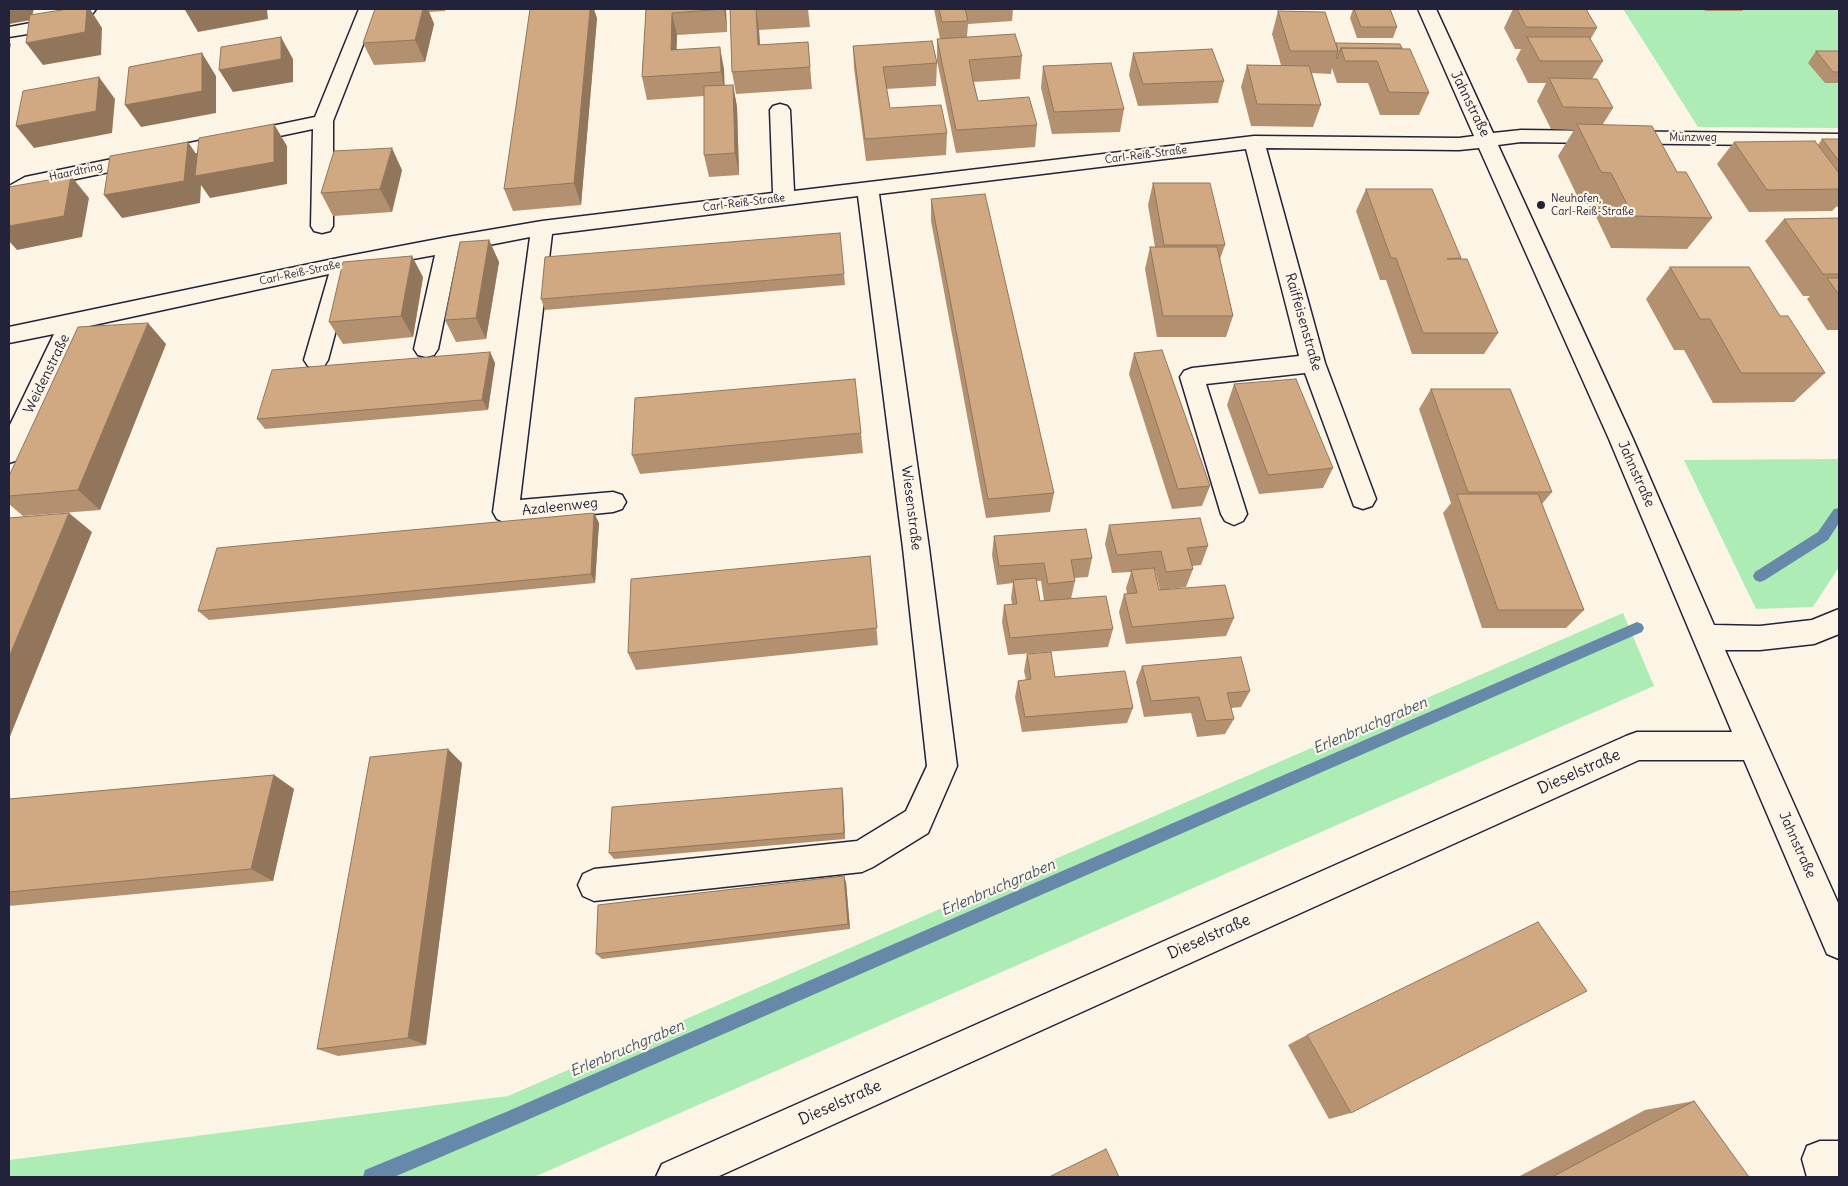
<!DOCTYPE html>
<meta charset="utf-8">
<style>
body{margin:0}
#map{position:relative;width:1848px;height:1186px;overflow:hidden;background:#fcf5e5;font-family:Delius,sans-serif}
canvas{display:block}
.frame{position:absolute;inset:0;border:10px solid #22223b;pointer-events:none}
</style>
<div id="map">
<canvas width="1848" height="1186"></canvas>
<div class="frame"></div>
</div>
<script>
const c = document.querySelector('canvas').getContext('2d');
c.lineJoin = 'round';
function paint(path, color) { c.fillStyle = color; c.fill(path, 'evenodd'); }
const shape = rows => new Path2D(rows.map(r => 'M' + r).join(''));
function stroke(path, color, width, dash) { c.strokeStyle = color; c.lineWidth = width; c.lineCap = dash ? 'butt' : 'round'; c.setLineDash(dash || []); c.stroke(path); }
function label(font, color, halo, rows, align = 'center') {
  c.font = font + ' Delius,sans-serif'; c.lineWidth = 4.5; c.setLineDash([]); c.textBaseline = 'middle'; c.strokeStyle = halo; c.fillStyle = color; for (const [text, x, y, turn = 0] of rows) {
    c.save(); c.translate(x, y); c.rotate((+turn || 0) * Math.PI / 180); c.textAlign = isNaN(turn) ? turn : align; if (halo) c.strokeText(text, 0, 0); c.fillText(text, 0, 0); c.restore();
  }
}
paint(shape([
 [1623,9,1839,9,1839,128,1698,127],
 [1839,459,1839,567,1813,607,1756,609,1684,460],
 [1623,613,1654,686,534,1177,9,1177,9,1160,508,1096]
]), '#adecb4');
paint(shape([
 [1839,508,1839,523,1828,540,1765,580,1760,582,1755,580,1753,576,1755,572,1818,532,1834,509,1839,508],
 [1637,622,1642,624,1644,628,1642,632,518,1124,394,1177,363,1177,365,1170,506,1112,1637,622]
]), '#6689aa');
const minor = shape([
 [71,9,96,9,93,13,46,31,9,37,9,27,36,22,71,9],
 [359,9,377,9,333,121,333,226,330,231,322,233,314,231,311,226,313,129,38,187,16,200,9,202,9,186,25,177,315,117,359,9],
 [1418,9,1436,9,1493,133,1521,130,1839,134,1839,146,1521,142,1498,145,1633,439,1714,625,1760,626,1812,620,1839,609,1839,634,1814,644,1760,650,1725,650,1839,905,1839,959,1827,954,1744,760,1639,760,717,1177,656,1177,662,1164,1626,736,1637,732,1732,732,1609,439,1479,148,1459,150,1266,148,1325,363,1376,499,1372,506,1363,509,1354,506,1305,373,1206,384,1247,514,1243,521,1234,525,1225,521,1221,514,1180,377,1184,371,1192,368,1299,356,1246,149,879,194,929,548,957,766,928,833,873,867,862,872,594,901,583,896,578,885,583,874,594,869,857,841,906,811,927,766,903,548,858,196,552,234,520,500,613,492,622,495,626,502,622,509,613,512,506,523,497,519,493,512,530,237,458,251,438,349,434,355,426,357,418,355,414,349,435,255,352,270,328,360,324,366,316,369,308,366,304,360,329,274,80,328,22,453,18,460,9,463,9,427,54,334,9,343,9,327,343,257,448,237,542,221,773,193,770,110,773,106,780,104,787,106,790,110,794,191,1254,136,1459,138,1474,136,1418,9],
 [1820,1141,1839,1141,1839,1177,1807,1177,1802,1159,1807,1146,1820,1141]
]);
stroke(minor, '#22223b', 3);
paint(minor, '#fcf5e5');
paint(shape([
 [375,9,446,9,445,11,429,12,434,24,425,62,374,65,363,43],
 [646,9,726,9,727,32,677,35,676,50,724,69,724,85,733,85,737,107,739,175,709,177,704,155,704,96,647,100,642,77],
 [730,9,808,9,810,27,759,30,760,45,808,42,812,89,736,94,732,72],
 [934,9,1013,9,1012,21,968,24,967,37,1022,56,1020,79,974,82,978,101,1037,125,1035,147,956,153,937,61,937,39,940,39],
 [1353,9,1390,9,1397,27,1393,38,1357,38,1350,18],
 [1495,9,1586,9,1597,28,1590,40,1603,61,1592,79,1613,108,1603,124,1677,172,1712,218,1687,249,1611,248,1590,204,1581,204,1558,156,1574,130,1551,129,1537,101,1546,83,1528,83,1516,59,1521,49,1515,49,1504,28,1513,9],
 [1704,9,1744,9,1742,11,1705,11],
 [1278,11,1336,44,1402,48,1429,93,1419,115,1380,115,1368,83,1337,83,1332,68,1331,74,1312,73,1321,105,1313,127,1251,126,1241,87,1247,65,1281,65,1272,34],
 [597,18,581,205,513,211,504,189],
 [853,46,937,63,936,86,886,89,890,108,947,133,946,155,866,161,854,68],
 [1816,51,1839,51,1839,83,1825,83,1808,63],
 [1133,53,1224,81,1218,103,1138,106,1129,75],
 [1043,66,1124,109,1120,132,1052,134,1041,88],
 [1822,139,1839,139,1839,209,1837,206,1832,211,1749,212,1717,164,1734,142,1818,145],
 [402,170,392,212,333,216,321,193],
 [1153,183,1225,245,1220,259,1233,316,1226,337,1157,337,1145,269,1150,247,1155,247,1148,205],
 [1366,189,1461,258,1460,259,1498,333,1484,354,1412,354,1386,280,1380,280,1356,211],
 [931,199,1054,493,1050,512,986,518,931,221],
 [1839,218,1839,330,1827,330,1807,299,1810,296,1803,296,1765,241,1784,219],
 [489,240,499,262,486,339,456,342,445,320],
 [1670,267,1780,316,1825,373,1794,402,1713,403,1684,350,1674,350,1646,299],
 [844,274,845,285,545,310,541,299],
 [423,277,413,337,343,344,329,322],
 [166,344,100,510,23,516,9,504,9,476],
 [490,352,495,363,488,410,265,429,257,419],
 [1134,353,1210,486,1202,506,1172,509,1129,374],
 [1234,384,1333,468,1323,488,1259,494,1227,405],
 [1431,389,1552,492,1542,504,1584,610,1566,628,1482,628,1443,513,1451,503,1419,409],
 [861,433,863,453,640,474,632,455],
 [594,513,599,523,595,583,209,620,198,611],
 [1109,525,1208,546,1201,565,1192,566,1193,569,1186,587,1160,590,1155,570,1154,570,1159,590,1234,618,1226,636,1126,644,1119,612,1124,594,1127,594,1126,588,1131,572,1112,573,1105,544],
 [994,536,1092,558,1088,577,1074,578,1075,581,1071,599,1113,629,1108,647,1008,655,1002,622,1004,605,1012,604,1011,598,1013,583,997,585,992,555],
 [1036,581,1041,581,1044,601,1040,601],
 [870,556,878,645,636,670,628,653],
 [1027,654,1055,677,1133,708,1127,723,1022,732,1015,697,1018,681,1026,680,1024,671],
 [1142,666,1250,691,1241,707,1231,708,1234,719,1225,734,1197,737,1191,713,1144,717,1136,682],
 [462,763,426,1045,338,1056,317,1049],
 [274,775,294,789,273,881,9,906,9,799],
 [842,788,843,795,845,839,614,859,609,853],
 [846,882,850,929,602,959,596,954],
 [1307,1035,1351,1113,1329,1119,1288,1045],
 [1694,1101,1749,1177,1518,1177,1645,1110]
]), '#b39170');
paint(shape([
 [23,9,34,9,31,20,9,24,9,11],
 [87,9,90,9,102,28,101,55,43,65,26,43],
 [189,9,267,9,268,19,198,32,185,10],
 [423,9,428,9,434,24,425,62,415,40],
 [590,9,594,9,597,18,581,205,574,183],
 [724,9,726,9,727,32],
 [756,9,759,30,761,67,758,45],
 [672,13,677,35,676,72,671,50],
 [281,37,293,59,293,82,233,92,219,70],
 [9,42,11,44,9,53],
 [720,47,724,69,725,94,721,72],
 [202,53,216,76,216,113,141,127,125,105],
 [99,77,115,99,112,133,34,148,16,126],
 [733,85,737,107,739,175,735,153],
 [274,124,287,146,287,184,210,198,201,185,200,203,122,218,104,195,188,142,203,164],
 [392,148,402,170,392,212,380,189],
 [71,176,89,198,82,237,17,250,9,241,9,226],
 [489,240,499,262,486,339,476,318],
 [412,256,423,277,413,337,401,316],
 [148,323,166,344,100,510,78,490],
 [490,352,495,363,488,410,482,400],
 [69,513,92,532,9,739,9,657],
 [594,513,599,523,595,583,591,574],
 [448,749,462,763,426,1045,408,1038],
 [274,775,294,789,273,881,251,869],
 [842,788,843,795,845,839,844,833],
 [844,876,846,882,850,929,848,924]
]), '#92765b');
const building = shape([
 [9,9,23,9,9,11,9,9],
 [68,9,87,9,85,32,26,43,30,15,68,9],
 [375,9,423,9,415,40,363,43,375,9],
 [530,9,590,9,574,183,504,189,530,9],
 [646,9,724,9,672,13,671,50,720,47,721,72,642,77,646,9],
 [730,9,756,9,758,45,808,42,810,67,732,72,730,9],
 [939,9,965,9,968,21,942,22,939,9],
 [1354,9,1390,9,1397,27,1361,27,1354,9],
 [1517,9,1586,9,1597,28,1526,27,1517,9],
 [1278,11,1325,12,1338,51,1290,51,1278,11],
 [1015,34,1022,56,969,60,973,81,978,101,1029,97,1037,125,956,130,937,39,1015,34],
 [281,37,281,59,219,70,221,47,281,37],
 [1527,37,1589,37,1603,61,1540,61,1527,37],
 [932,41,937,63,883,67,890,108,941,105,947,133,865,139,853,46,932,41],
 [1336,43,1400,44,1402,48,1341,48,1337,59,1336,57,1338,51,1336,43],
 [1341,48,1410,49,1429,93,1389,92,1377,61,1345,61,1341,48],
 [1212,49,1224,81,1143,84,1133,53,1212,49],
 [1816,51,1839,51,1839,72,1833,72,1816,51],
 [202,53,202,91,125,105,129,67,202,53],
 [1111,63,1124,109,1054,112,1043,66,1111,63],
 [1247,65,1309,66,1321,105,1257,104,1247,65],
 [99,77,96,111,16,126,23,91,99,77],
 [1549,78,1597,79,1613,108,1563,107,1549,78],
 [733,85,735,153,704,155,704,86,733,85],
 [274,124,274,162,195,176,199,138,274,124],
 [1577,124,1652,126,1677,172,1686,172,1712,218,1633,216,1611,173,1601,172,1577,124],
 [1822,139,1839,139,1839,161,1822,139],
 [1815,141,1839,173,1839,189,1767,190,1734,142,1815,141],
 [188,142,184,181,104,195,110,156,188,142],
 [392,148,380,189,321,193,334,151,392,148],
 [71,176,64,216,9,226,9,187,71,176],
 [1153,183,1210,183,1225,245,1164,245,1153,183],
 [1366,189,1432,189,1461,258,1447,259,1467,259,1498,333,1423,333,1396,258,1391,258,1366,189],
 [985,194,1054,493,988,499,931,199,985,194],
 [1839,218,1839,274,1823,274,1784,219,1839,218],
 [840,233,844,274,541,299,545,257,840,233],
 [489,240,476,318,445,320,460,242,489,240],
 [1150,247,1217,247,1233,316,1163,316,1150,247],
 [412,256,401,316,329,322,343,262,412,256],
 [1670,267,1749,267,1780,316,1788,316,1825,373,1741,373,1710,319,1700,319,1670,267],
 [1827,278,1839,278,1839,295,1827,278],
 [148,323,78,490,9,496,9,476,78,327,148,323],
 [1162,350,1210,486,1178,489,1134,353,1162,350],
 [490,352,482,400,257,419,272,370,490,352],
 [855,379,861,433,632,455,635,398,855,379],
 [1296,379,1333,468,1268,475,1234,384,1296,379],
 [1431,389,1510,389,1552,492,1468,492,1431,389],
 [1457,494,1538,494,1584,610,1498,610,1457,494],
 [69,513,9,657,9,518,69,513],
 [594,513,591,574,198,611,217,548,594,513],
 [1200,518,1208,546,1187,548,1193,569,1166,572,1161,551,1117,555,1109,525,1200,518],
 [1086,529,1092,558,1071,560,1075,581,1048,584,1044,563,999,566,994,536,1086,529],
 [870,556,877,628,628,653,631,579,870,556],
 [1154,568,1159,590,1225,585,1234,618,1132,627,1124,594,1137,593,1131,570,1154,568],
 [1036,578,1040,601,1106,596,1113,629,1010,638,1004,605,1017,604,1013,580,1036,578],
 [1051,652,1055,677,1125,671,1133,708,1025,717,1018,681,1031,679,1027,654,1051,652],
 [1241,657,1250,691,1227,693,1234,719,1206,721,1199,697,1151,701,1142,666,1241,657],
 [448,749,408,1038,317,1049,370,757,448,749],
 [274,775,251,869,9,892,9,799,274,775],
 [842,788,844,833,609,853,612,807,842,788],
 [844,876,848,924,596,954,598,905,844,876],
 [1538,922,1587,991,1351,1113,1307,1035,1538,922],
 [1694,1101,1749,1177,1552,1177,1694,1101],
 [1106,1149,1119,1177,1049,1177,1106,1149]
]);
paint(building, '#d0a982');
stroke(building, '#92765b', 1);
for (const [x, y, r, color] of [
 [1541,205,5,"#22223b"]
]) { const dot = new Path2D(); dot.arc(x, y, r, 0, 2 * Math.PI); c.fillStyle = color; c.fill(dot); stroke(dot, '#fcf5e5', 2); }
label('11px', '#22223b', '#fcf5e5', [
 ["Münzweg",1693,138],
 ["Carl-Reiß-Straße",1146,155,-7],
 ["Haardtring",76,172,-12],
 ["Carl-Reiß-Straße",744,203,-7],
 ["Carl-Reiß-Straße",300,273,-12]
]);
label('11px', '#22223b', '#fcf5e5', [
 ["Neuhofen,",1551,199],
 ["Carl-Reiß-Straße",1551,212]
], 'left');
label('14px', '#22223b', '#fcf5e5', [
 ["Jahnstraße",1470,104,64],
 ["Raiffeisenstraße",1303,322,74],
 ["Weidenstraße",47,374,-64],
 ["Jahnstraße",1636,474,66],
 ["Azaleenweg",560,507,-6],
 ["Wiesenstraße",911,508,83],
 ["Jahnstraße",1797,845,66]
]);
label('italic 15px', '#445672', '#fcf5e5', [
 ["Erlenbruchgraben",1370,726,-23],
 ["Erlenbruchgraben",998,888,-23],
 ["Erlenbruchgraben",627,1049,-23]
]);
label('16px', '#22223b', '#fcf5e5', [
 ["Dieselstraße",1579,772,-24],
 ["Dieselstraße",1209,937,-24],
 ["Dieselstraße",840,1103,-24]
]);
</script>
